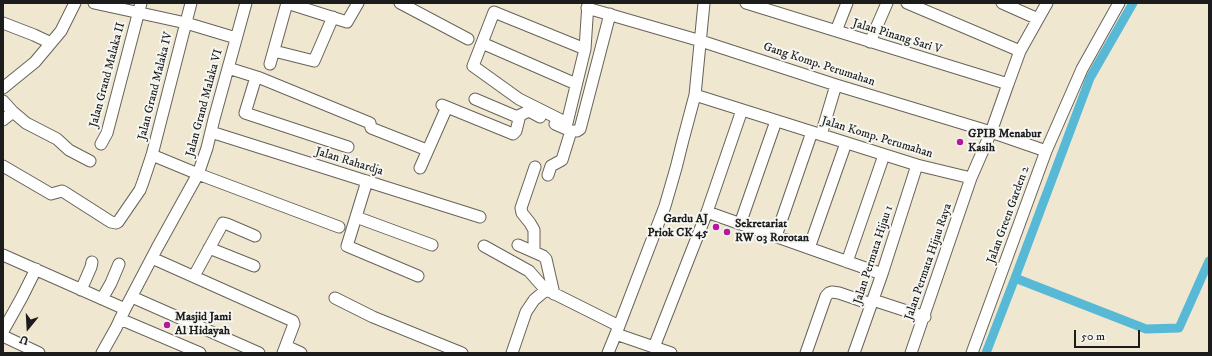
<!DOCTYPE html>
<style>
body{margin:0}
#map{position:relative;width:1212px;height:356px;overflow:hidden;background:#f0e7d0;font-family:"IM FELL DW Pica",serif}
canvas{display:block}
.frame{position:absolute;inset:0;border:4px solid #1c1c1c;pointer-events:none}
.north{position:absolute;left:8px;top:308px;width:40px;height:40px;-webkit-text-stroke:3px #f6f6f2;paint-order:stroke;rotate:198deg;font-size:11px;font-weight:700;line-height:16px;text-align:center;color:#1c1c1c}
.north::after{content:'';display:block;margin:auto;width:14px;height:18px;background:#1c1c1c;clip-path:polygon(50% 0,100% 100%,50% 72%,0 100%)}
.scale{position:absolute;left:1074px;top:330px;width:66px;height:18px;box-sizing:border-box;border:2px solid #1c1c1c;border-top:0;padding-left:5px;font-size:12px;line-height:14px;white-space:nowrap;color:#1c1c1c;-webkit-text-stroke:3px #f6f6f2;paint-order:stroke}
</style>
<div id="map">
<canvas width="1212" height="356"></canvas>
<div class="frame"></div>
<div class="north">U</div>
<div class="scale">50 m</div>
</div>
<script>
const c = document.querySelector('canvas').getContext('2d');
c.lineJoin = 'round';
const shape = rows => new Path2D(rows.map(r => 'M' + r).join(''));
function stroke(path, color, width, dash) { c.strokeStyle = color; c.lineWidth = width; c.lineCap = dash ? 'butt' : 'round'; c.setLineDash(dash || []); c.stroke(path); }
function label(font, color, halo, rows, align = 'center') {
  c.font = font + ' "IM FELL DW Pica",serif'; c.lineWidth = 4; c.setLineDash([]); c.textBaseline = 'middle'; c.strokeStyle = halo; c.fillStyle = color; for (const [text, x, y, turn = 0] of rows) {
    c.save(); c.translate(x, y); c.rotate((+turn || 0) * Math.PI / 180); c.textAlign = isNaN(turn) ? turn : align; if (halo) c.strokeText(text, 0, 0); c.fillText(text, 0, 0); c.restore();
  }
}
stroke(shape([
 [1015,278,1090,78,1133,3],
 [986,353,1015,278,1146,329,1179,328,1209,261]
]), '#58b9d6', 9);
const minor = shape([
 [94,3,186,23,236,38],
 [287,3,347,22,358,3],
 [400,3,468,39],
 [746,3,1008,84,1020,51,1047,3],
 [907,3,1020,51],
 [1002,3,1038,19],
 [587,8,701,41,836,85,991,132,1046,151],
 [3,23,34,35,51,43],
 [836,31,847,3],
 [870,42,887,3],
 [482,43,576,84],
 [585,49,494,12,473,66,519,99,567,123,585,49,588,3],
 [274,51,314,61,333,17],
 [270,64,287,3],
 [228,68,260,78,370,123,371,128,427,150],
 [256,77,245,113,348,147],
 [3,88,35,62,61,31,75,3],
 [695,95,917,165,971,178],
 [475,99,515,116,518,116,529,111,540,117],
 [3,101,13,112,26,123,57,139,69,150,90,161],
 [442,105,513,134,516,131,520,115],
 [3,120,13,112],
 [555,124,571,131,577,131,580,129,610,14],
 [211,132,480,217],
 [821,135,836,85],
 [101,144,107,133,141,3],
 [152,155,198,174,339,227],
 [3,166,51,194,62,191,64,192,111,222,116,223,118,222,140,190,143,182,152,155,191,3],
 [420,168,447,107],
 [548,175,551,166,562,160,571,131],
 [367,181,347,246,418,276],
 [707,212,882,274],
 [356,217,432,245],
 [740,224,776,121],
 [776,236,812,132],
 [518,245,543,256,546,259,554,294],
 [484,246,529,271,544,288,549,291,619,326],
 [209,248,254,266],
 [809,248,846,143],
 [534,251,534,230,530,223,522,213,521,208,535,167],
 [3,255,125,309],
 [152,258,293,321,294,324,283,353],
 [847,262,884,155],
 [194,276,223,223,227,224,255,236],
 [81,290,91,267,92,262],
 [132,297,259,353],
 [335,298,373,317,462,353],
 [102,299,111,283,119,264],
 [873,300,925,317],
 [120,319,200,353],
 [3,331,22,297,36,269],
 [616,334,671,353],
 [3,336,39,353],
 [286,346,301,353],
 [654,347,707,212,742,110],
 [102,353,116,328,125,309,157,248,198,174,207,148,214,119,246,3],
 [512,353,526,312,534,300,546,290],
 [608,353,619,326,665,206,676,168,683,140,695,95,704,3],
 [806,353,826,296,829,293,832,292,839,293,871,304],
 [854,353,882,274,917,165],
 [911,353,971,178,991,132,1008,84],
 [972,353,1046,151,1082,69,1119,3]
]);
stroke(minor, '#66635b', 13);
stroke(minor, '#fff', 11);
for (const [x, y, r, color] of [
 [960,142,4,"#b5179e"],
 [716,227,4,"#b5179e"],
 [727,232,4,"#b5179e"],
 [167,325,4,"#b5179e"]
]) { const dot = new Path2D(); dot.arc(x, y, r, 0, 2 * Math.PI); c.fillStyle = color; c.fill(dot); stroke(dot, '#f6f6f2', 1.5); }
label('12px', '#1c1c1c', '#f6f6f2', [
 ["Jalan Pinang Sari V",897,37,17],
 ["Gang Komp. Perumahan",819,65,18],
 ["Jalan Grand Malaka II",108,75,-75],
 ["Jalan Grand Malaka IV",156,86,-76],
 ["Jalan Grand Malaka VI",205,103,-75],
 ["Jalan Komp. Perumahan",877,138,17],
 ["Jalan Rahardja",349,162,17],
 ["Jalan Green Garden 2",1009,215,-70],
 ["Jalan Permata Hijau 1",874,255,-72],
 ["Jalan Permata Hijau Raya",929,262,-71]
]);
label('bold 12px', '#1c1c1c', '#f6f6f2', [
 ["GPIB Menabur",968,135],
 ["Kasih",968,149],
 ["Gardu AJ",708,220,"right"],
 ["Priok CK 45",708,234,"right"],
 ["Sekretariat",735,225],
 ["RW 03 Rorotan",735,239],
 ["Masjid Jami",175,318],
 ["Al Hidayah",175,332]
], 'left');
</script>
